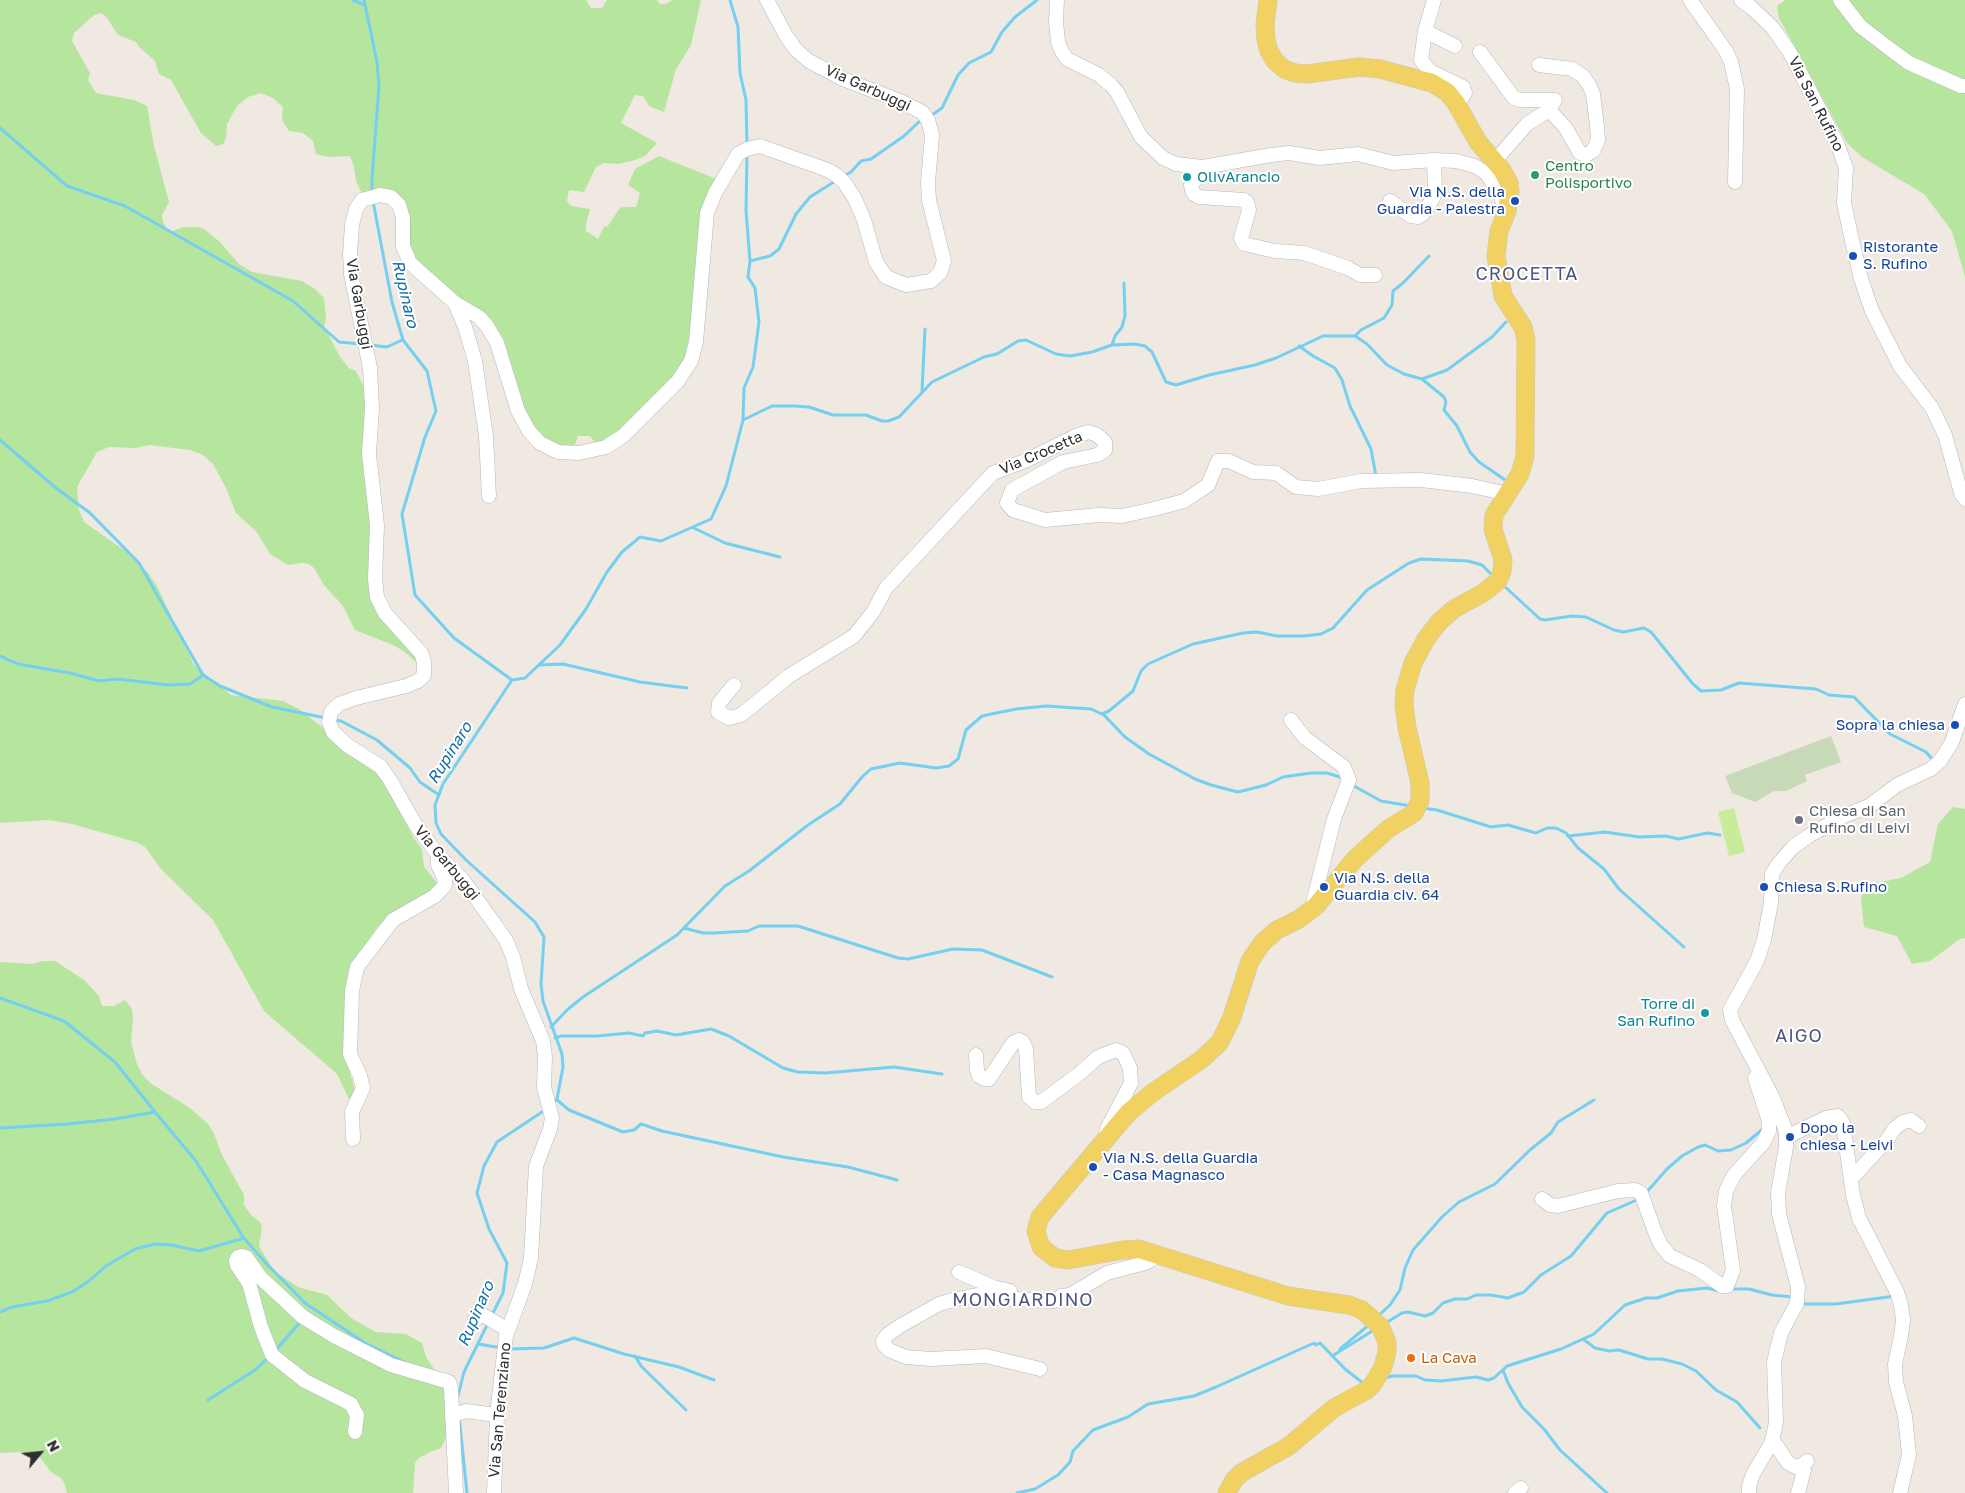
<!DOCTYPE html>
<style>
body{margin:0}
#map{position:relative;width:1965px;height:1493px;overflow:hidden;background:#efe9e1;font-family:"Golos Text",sans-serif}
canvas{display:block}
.north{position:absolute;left:15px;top:1428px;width:50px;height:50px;-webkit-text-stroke:4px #fff;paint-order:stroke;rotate:62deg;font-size:14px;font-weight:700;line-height:20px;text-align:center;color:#2e2e2e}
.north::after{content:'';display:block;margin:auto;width:18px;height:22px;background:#2e2e2e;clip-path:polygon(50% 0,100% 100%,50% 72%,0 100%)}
</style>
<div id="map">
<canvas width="1965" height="1493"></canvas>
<div class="north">N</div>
</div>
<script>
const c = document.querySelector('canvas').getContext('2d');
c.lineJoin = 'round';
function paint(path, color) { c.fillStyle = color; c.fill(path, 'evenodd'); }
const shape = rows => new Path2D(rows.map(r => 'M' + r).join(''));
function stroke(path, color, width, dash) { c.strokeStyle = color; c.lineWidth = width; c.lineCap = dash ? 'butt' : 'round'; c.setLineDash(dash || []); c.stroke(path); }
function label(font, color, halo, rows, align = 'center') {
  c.font = font + ' "Golos Text",sans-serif'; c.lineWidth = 4; c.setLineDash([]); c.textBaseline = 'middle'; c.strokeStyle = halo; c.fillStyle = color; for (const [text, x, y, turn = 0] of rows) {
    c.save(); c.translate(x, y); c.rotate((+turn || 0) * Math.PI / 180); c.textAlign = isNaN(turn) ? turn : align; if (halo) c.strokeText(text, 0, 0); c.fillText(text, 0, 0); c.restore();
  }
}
paint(shape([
 [0,0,586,0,591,8,600,8,603,7,607,0,657,0,660,4,666,4,673,0,701,0,691,45,676,69,664,112,649,106,643,96,635,95,621,123,657,143,645,156,635,160,618,164,604,163,596,167,584,192,569,190,567,201,571,206,590,209,586,224,586,231,598,239,604,227,608,226,619,209,622,207,636,207,640,193,628,185,635,169,659,156,719,180,695,301,685,360,674,379,612,437,596,444,590,436,578,436,573,450,546,443,524,413,503,338,496,327,482,313,460,301,416,261,409,248,405,208,362,193,356,181,354,167,350,156,329,157,316,154,313,141,303,133,289,131,282,120,283,107,273,98,261,93,248,97,237,106,227,124,226,138,223,144,216,146,201,133,171,80,159,74,155,61,139,47,136,42,118,35,107,18,101,13,94,15,74,33,72,41,90,73,88,80,96,93,134,100,147,106,154,146,169,202,162,215,163,222,166,228,172,231,184,227,198,227,204,229,220,242,239,264,252,272,302,281,315,289,324,298,326,319,324,326,340,357,349,368,356,371,363,385,366,408,370,525,370,585,417,658,418,664,405,652,393,645,355,630,343,606,324,585,314,568,309,564,302,563,288,565,270,554,256,531,236,513,226,488,213,464,203,455,190,450,149,445,136,448,109,447,97,452,77,487,79,510,84,522,131,555,149,574,157,586,194,665,231,695,283,701,299,709,381,773,413,837,422,849,424,867,437,883,435,887,425,896,392,913,378,926,361,951,349,981,348,1066,356,1094,354,1098,349,1099,337,1074,264,1011,213,920,161,869,145,847,136,842,72,824,49,820,0,823],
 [1785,0,1965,0,1965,277,1952,231,1924,194,1862,157,1847,143,1779,18,1777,6],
 [1953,807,1965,809,1965,938,1960,939,1930,961,1912,964,1897,936,1864,927,1861,897,1870,884,1901,878,1930,862,1938,824],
 [43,961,55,961,84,980,99,996,102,1006,114,1006,125,1000,132,1009,133,1020,131,1042,137,1064,142,1074,150,1083,190,1108,208,1124,214,1134,222,1155,244,1195,244,1205,251,1215,260,1222,262,1228,259,1246,274,1271,298,1287,327,1295,351,1318,376,1332,406,1334,422,1343,426,1357,444,1384,448,1434,441,1448,430,1452,419,1458,415,1463,413,1493,67,1493,65,1485,62,1479,51,1472,39,1456,20,1452,0,1453,0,962,32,964]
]), '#b6e59e');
paint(shape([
 [1831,736,1841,762,1805,775,1807,781,1786,791,1774,791,1755,802,1732,793,1725,776]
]), '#c8d9b8');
paint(shape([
 [1734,808,1745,852,1729,856,1718,812]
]), '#c9ec9a');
stroke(shape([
 [353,0,365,5],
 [364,0,377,62,379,86,372,179,372,193],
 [730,0,738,27,740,73,746,100,747,145],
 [929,117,942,108,958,75,969,63,991,52,1002,32,1015,17,1037,0],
 [0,128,67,186,125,206,293,301,339,342,361,344],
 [844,176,851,172,861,161,871,159,904,136,923,118],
 [373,201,392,302,403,340,427,371,436,411,425,437,402,514,415,595,454,638,512,680,443,784,435,805,436,823,441,834,466,860,535,922,544,937,541,984,543,1001,562,1054,563,1067,557,1099,553,1103],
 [750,261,770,256,779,249,796,214,810,197,837,180],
 [1355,336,1361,330,1384,318,1392,305,1393,291,1403,283,1429,256],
 [370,345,387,347,402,340],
 [1112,345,1115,336,1122,327,1125,316,1124,283],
 [1299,346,1313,356,1335,368,1342,380,1350,406,1371,449,1376,476],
 [1422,379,1447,370,1492,337,1506,322],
 [922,391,925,329],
 [743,420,772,406,794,406,809,407,833,415,866,415,882,421,888,421,899,417,932,382,984,357,997,354,1018,341,1026,340,1056,354,1070,356,1092,352,1112,345,1135,344,1145,346,1152,352,1166,382,1176,385,1209,375,1255,365,1276,358,1323,336,1355,336,1367,344,1387,365,1404,374,1422,379,1444,397,1446,402,1444,410,1457,426,1470,452,1479,462,1508,482],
 [0,440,56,488,90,513,139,563,203,675,220,686,272,707,326,718],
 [694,528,725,543,780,557],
 [1503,585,1540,619,1545,620,1572,616,1586,617,1614,630,1623,632,1644,628,1651,632,1693,684,1701,691,1721,690,1739,683,1816,689,1829,695,1854,697,1890,734,1926,752,1933,760],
 [0,656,18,664,70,673,99,681,117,679,168,685,190,684,203,675],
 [540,665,563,664,640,682,687,688],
 [512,680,525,678,560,645,586,609,607,572,622,552,640,537,661,541,711,519,726,486,743,420,744,388,753,367,759,322,755,288,748,277,750,261,746,211,747,154],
 [1102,714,1109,711,1133,691,1141,671,1148,664,1193,644,1243,633,1257,632,1277,636,1304,636,1321,634,1333,628,1367,590,1409,563,1421,559,1468,561,1482,565,1494,577],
 [332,720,341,721,377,740,410,768,420,782,439,795],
 [1352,785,1381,801,1411,806],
 [1422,808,1437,810,1491,827,1508,825,1536,833,1547,828,1556,828,1566,833,1578,848,1604,869,1619,889,1684,947],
 [1568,836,1605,832,1639,837,1666,836,1679,839,1707,833,1720,835],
 [684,928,703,933,714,933,748,931,759,926,798,926,898,958,908,959,953,949,982,950,1052,977],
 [0,998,64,1021,115,1062,155,1112,196,1161,243,1237,264,1261,305,1303,365,1343,404,1362],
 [551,1027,567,1010,583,997,677,935,725,886,749,871,808,825,840,804,862,777,871,769,900,763,936,768,949,766,958,759,966,730,982,716,1016,709,1046,706,1091,709,1104,715,1125,737,1149,754,1195,779,1211,785,1238,792,1266,785,1283,777,1311,773,1327,773,1343,778],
 [555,1038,561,1036,597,1036,629,1033,643,1036,645,1033,657,1031,676,1035,711,1029,729,1036,783,1068,798,1072,825,1073,894,1067,942,1074],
 [557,1100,569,1110,623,1132,634,1130,641,1124,662,1131,783,1157,848,1167,897,1180],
 [0,1128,67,1124,115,1119,155,1112],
 [1645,1194,1667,1169,1682,1156,1698,1147,1705,1145,1718,1151,1731,1150,1746,1143,1764,1128],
 [1730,1289,1749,1289,1772,1295,1793,1297],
 [1800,1302,1805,1304,1836,1304,1895,1296],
 [0,1312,12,1307,47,1301,72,1292,89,1281,106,1266,135,1249,155,1244,171,1245,199,1251,244,1238],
 [492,1315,503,1293,507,1263,489,1229,477,1193,484,1166,497,1142,545,1110],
 [1378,1316,1390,1305,1400,1290,1405,1268,1413,1250,1442,1217,1459,1202,1495,1184,1530,1150,1551,1133,1558,1122,1594,1100],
 [1384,1324,1402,1313,1408,1312,1425,1316,1433,1313,1443,1303,1455,1299,1467,1299,1476,1295,1491,1295,1508,1298,1524,1292,1541,1275,1571,1256,1607,1213,1639,1199],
 [1583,1339,1595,1348,1609,1351,1619,1350,1648,1359,1662,1359,1682,1364,1696,1371,1716,1390,1737,1402,1760,1428],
 [478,1344,502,1348],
 [508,1349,544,1348,574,1338,624,1354,679,1367,714,1380],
 [1340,1349,1370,1324],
 [275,1351,302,1320],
 [635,1356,641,1366,686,1410],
 [1332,1356,1374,1330],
 [1503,1370,1508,1383,1522,1407,1544,1429,1560,1450,1607,1493],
 [1385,1378,1392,1376,1416,1376,1425,1380,1441,1381,1476,1377,1488,1380,1494,1378,1507,1366,1561,1349,1594,1334,1625,1305,1646,1298,1657,1298,1678,1291,1707,1288,1719,1291],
 [208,1400,255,1370,269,1357],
 [457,1400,464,1372,488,1323],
 [459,1416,467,1493],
 [1017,1493,1035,1489,1058,1475,1070,1462,1073,1451,1093,1430,1128,1417,1148,1404,1194,1396,1216,1387,1314,1343,1316,1345,1320,1343,1345,1369,1364,1384]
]), '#75cff0', 3);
const minor = shape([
 [1057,0,1056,22,1058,42,1062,52,1067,59,1099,75,1111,85,1117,92,1141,137,1163,158,1176,164,1203,167,1271,155,1289,153,1320,158,1358,154,1393,163,1434,160,1456,161,1475,166,1487,174,1499,192,1506,210],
 [1434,0,1425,31,1421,60,1430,71,1463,87,1465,93,1462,98,1456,103],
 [1690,0,1726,51,1731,62,1737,89,1735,182],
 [1741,0,1752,8,1772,27,1789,51,1837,143,1846,168,1844,203,1851,236,1861,279,1872,311,1900,366,1932,408,1945,435,1961,493,1965,499],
 [1840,0,1860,26,1890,49,1909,63,1961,86,1965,86],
 [1425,31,1455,46],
 [1480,52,1514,98,1520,100,1555,100,1549,110,1527,124,1494,162],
 [1539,65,1572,69,1583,76,1589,85,1593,94,1597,126,1598,140,1593,151,1586,155,1580,153,1565,127,1549,110],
 [1213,168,1206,170,1194,181,1191,185,1192,190,1194,194,1199,197,1244,200,1247,202,1249,210,1241,238,1244,244,1275,251,1304,253,1348,268,1360,275,1375,275],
 [1390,201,1411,216,1418,217,1423,214,1433,198,1435,191,1434,160],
 [455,303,465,327,475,361,486,436,489,496],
 [734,685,719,703,718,712,729,718,741,715,789,676,854,636,873,612,886,588,993,473,1025,461,1078,435,1089,432,1097,435,1105,442,1105,450,1097,455,1063,462,1012,490,1007,503,1013,510,1045,520,1099,515,1122,516,1154,509,1184,501,1208,485,1218,461,1229,461,1253,472,1276,473,1296,487,1318,489,1361,481,1421,480,1472,486,1508,494],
 [1291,720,1305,738,1344,767,1349,780,1334,819,1313,903,1314,907],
 [976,1055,977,1070,979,1076,985,1079,989,1079,1013,1043,1019,1040,1023,1042,1026,1049,1029,1097,1035,1102,1041,1102,1079,1074,1098,1057,1116,1050,1123,1053,1130,1068,1131,1083,1107,1129,1106,1133],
 [1786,1137,1826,1118,1838,1116,1843,1123,1853,1195,1859,1218,1897,1292,1901,1305,1903,1320,1901,1336,1895,1364,1896,1382,1905,1416,1909,1455,1900,1493],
 [353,1139,352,1112,363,1088,360,1076,350,1054,352,991,357,967,393,920,435,896,445,885,445,880,438,865,438,855],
 [1851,1179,1887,1140,1894,1129,1903,1122,1911,1120,1919,1126],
 [1542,1199,1550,1205,1558,1206,1618,1191,1635,1190,1641,1193,1655,1232,1661,1245,1670,1256,1700,1270,1722,1286,1727,1286,1733,1270,1724,1206,1726,1191,1734,1175,1763,1143,1769,1131,1769,1121,1755,1078],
 [959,1272,993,1287,1010,1291],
 [1061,1296,1070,1295,1107,1273,1145,1263,1151,1260,1157,1254],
 [475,1319,483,1315,508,1330],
 [1040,1369,986,1356,931,1359,906,1357,889,1350,884,1345,883,1341,887,1335,900,1326,939,1304,953,1300,982,1294,996,1298,1053,1301,1065,1299,1070,1295],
 [452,1416,466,1411,497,1415],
 [355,1432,357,1415,351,1404,305,1381,272,1355,261,1327,249,1283,237,1265,236,1261,238,1257,242,1256,246,1257,261,1278,303,1317,334,1336,391,1365,449,1382,451,1388,456,1493],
 [1772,1439,1788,1463,1796,1467,1803,1465,1807,1461],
 [494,1493,497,1415,506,1336,525,1284,531,1258,536,1166,550,1129,552,1118,544,1087,545,1057,543,1041,521,989,513,957,506,940,463,880,438,855,415,824,390,780,381,767,347,745,333,732,329,722,331,712,339,704,356,698,406,686,418,681,424,675,424,662,421,653,385,613,377,597,375,579,377,525,369,454,372,408,370,368,351,274,350,254,352,225,356,209,362,200,380,195,391,197,399,205,403,218,403,246,410,263,455,303,479,317,487,326,497,343,518,411,529,431,540,443,558,452,579,453,606,447,623,436,678,381,691,361,696,342,707,213,715,193,738,154,747,149,760,146,825,169,835,174,844,182,855,199,864,220,876,262,886,277,906,285,931,281,940,273,944,261,929,200,928,183,932,135,928,120,922,112,900,101,843,79,809,61,796,50,785,34,767,0],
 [1515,1493,1521,1488],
 [1749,1493,1749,1486,1753,1474,1772,1442,1776,1422,1774,1362,1781,1333,1797,1303,1798,1287,1779,1214,1778,1193,1786,1147,1786,1131,1773,1098,1732,1020,1730,1010,1757,961,1764,940,1771,903,1772,874,1779,863,1793,847,1807,837,1841,817,1869,806,1897,785,1931,769,1940,761,1952,742,1965,704],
 [1798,1493,1804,1470,1803,1465]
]);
const major = shape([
 [1227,1493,1234,1480,1241,1473,1289,1446,1334,1408,1367,1390,1373,1384,1383,1367,1387,1352,1387,1342,1380,1326,1362,1310,1349,1305,1288,1296,1139,1249,1123,1250,1068,1260,1055,1258,1041,1247,1036,1231,1040,1217,1128,1113,1152,1093,1202,1059,1220,1042,1232,1017,1250,961,1262,943,1277,930,1299,919,1316,906,1355,859,1388,829,1414,813,1420,801,1420,783,1407,728,1404,704,1405,690,1413,663,1426,639,1439,622,1454,609,1483,593,1498,581,1502,572,1503,560,1493,529,1494,515,1520,474,1525,456,1526,339,1523,327,1503,296,1496,256,1499,231,1507,211,1510,191,1509,183,1502,170,1478,142,1456,103,1447,92,1432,83,1380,69,1359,67,1307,74,1295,73,1284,69,1275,61,1269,51,1266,40,1265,25,1268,0]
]);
stroke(minor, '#b4b7c1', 15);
stroke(major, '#c9c9c9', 19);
stroke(minor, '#fff', 14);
stroke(major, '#f2d163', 18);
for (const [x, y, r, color] of [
 [1535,175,5,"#2e9e5b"],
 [1187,177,5,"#0f9aa8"],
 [1515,201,5,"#1a4fb4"],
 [1853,256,5,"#1a4fb4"],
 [1955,725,5,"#1a4fb4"],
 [1799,820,5,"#6b7280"],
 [1324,887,5,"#1a4fb4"],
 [1764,887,5,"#1a4fb4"],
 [1705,1013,5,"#0f9aa8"],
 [1790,1137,5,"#1a4fb4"],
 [1093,1167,5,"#1a4fb4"],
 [1411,1358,5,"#e8710a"]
]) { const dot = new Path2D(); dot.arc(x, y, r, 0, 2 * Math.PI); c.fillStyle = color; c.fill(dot); stroke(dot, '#fff', 2); }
label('15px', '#2e2e2e', '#fff', [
 ["Via Garbuggi",868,88,24],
 ["Via San Rufino",1816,104,63],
 ["Via Garbuggi",359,304,80],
 ["Via Crocetta",1041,453,-23],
 ["Via Garbuggi",447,863,50],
 ["Via San Terenziano",500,1410,-85]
]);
label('15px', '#27864d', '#fff', [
 ["Centro",1545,166],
 ["Polisportivo",1545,183]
], 'left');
label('15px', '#0d838f', '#fff', [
 ["OlivArancio",1197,177],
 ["Torre di",1695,1004,"right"],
 ["San Rufino",1695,1021,"right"]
], 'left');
label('15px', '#164399', '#fff', [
 ["Via N.S. della",1505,192,"right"],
 ["Guardia - Palestra",1505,209,"right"],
 ["Ristorante",1863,247],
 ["S. Rufino",1863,264],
 ["Sopra la chiesa",1945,725,"right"],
 ["Via N.S. della",1334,878],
 ["Guardia civ. 64",1334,895],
 ["Chiesa S.Rufino",1774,887],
 ["Dopo la",1800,1128],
 ["chiesa - Leivi",1800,1145],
 ["Via N.S. della Guardia",1103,1158],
 ["- Casa Magnasco",1103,1175]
], 'left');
label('15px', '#5b616d', '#fff', [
 ["Chiesa di San",1809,811],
 ["Rufino di Leivi",1809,828]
], 'left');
label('15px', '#c56008', '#fff', [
 ["La Cava",1421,1358]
], 'left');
label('italic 16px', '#0d6fa3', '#fff', [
 ["Rupinaro",405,294,77],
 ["Rupinaro",450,753,-58],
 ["Rupinaro",476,1314,-67]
]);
c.letterSpacing = '1px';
label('18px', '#4d5680', '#fff', [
 ["CROCETTA",1527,274],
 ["AIGO",1799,1036],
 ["MONGIARDINO",1023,1300]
]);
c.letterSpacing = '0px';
</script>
